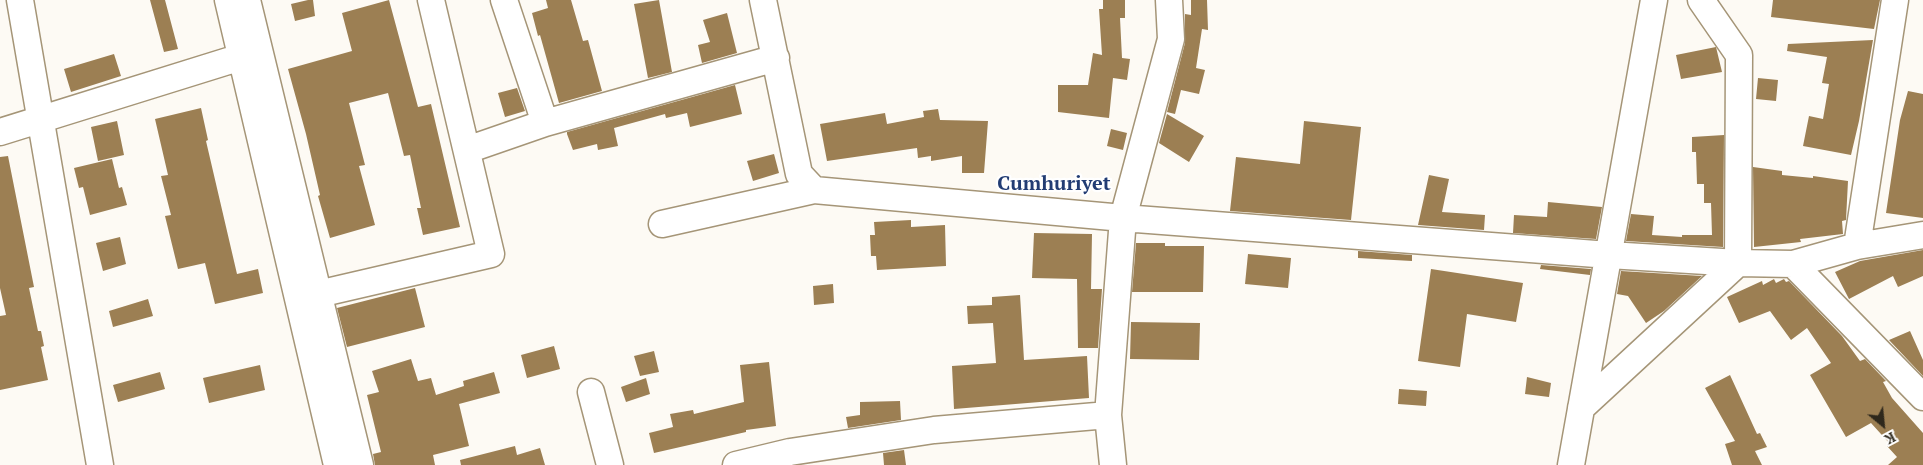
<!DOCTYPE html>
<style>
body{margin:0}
#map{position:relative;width:1923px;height:465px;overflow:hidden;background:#fdfaf4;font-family:"PT Serif",serif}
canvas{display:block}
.north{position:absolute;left:1858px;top:400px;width:50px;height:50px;-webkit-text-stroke:4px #fff;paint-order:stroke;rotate:152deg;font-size:14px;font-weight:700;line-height:20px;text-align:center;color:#2e281c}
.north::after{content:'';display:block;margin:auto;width:18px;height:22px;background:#2e281c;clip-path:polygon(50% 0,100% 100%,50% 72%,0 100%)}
</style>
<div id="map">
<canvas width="1923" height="465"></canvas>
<div class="north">K</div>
</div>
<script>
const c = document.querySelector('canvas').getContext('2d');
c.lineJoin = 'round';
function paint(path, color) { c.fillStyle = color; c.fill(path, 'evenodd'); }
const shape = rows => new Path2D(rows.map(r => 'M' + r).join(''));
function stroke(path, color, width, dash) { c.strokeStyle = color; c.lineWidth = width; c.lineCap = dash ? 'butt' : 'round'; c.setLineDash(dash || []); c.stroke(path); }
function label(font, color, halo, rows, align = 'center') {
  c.font = font + ' "PT Serif",serif'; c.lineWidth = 4.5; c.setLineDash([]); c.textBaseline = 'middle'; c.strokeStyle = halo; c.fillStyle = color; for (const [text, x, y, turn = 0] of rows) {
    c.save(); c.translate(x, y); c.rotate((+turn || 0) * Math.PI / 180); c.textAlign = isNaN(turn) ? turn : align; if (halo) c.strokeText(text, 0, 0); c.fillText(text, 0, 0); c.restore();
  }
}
paint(shape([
 [150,0,165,0,178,49,164,52],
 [308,0,313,0,315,16,295,21,291,4],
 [389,0,418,107,431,104,460,227,423,235,417,208,421,208,410,155,404,156,388,93,349,103,365,165,359,166,375,225,330,238,318,196,320,195,306,134,288,69,352,51,342,13],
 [546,0,571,0,583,41,588,40,602,91,559,103,540,35,538,36,532,13,548,8],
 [659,0,672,72,648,78,634,4],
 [1103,0,1125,0,1125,18,1120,18,1122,58,1130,59,1127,80,1113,78,1109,118,1058,112,1058,85,1088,85,1093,53,1102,55,1099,9,1103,9],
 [1191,0,1207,0,1208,30,1202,29,1196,68,1205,70,1199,94,1181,90,1175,114,1167,112,1185,43,1185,14,1191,15],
 [1773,0,1880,0,1874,29,1771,17],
 [727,13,737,53,702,63,698,45,710,42,703,20],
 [1873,40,1859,121,1851,155,1803,146,1809,116,1823,119,1829,84,1822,83,1827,57,1787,51,1788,44],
 [1716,47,1722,72,1681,79,1676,55],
 [114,54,121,76,71,92,64,69],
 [1758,78,1778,80,1776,101,1756,99],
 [735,85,742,114,690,127,687,113,666,118,665,114,614,128,618,146,598,150,597,144,573,150,567,134,567,132],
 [517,88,525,111,505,117,498,93],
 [1908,91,1923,94,1923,218,1886,213,1900,120],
 [201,108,208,140,206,141,237,274,258,269,263,293,215,304,205,263,178,269,165,216,171,215,161,176,168,175,155,119],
 [938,109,940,120,988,121,984,173,962,173,962,156,931,161,931,156,918,158,917,148,827,161,820,124,885,113,887,124,924,117,923,111],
 [1167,114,1204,136,1189,162,1159,143],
 [117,121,124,155,98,161,91,127],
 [1304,121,1361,127,1351,220,1230,211,1236,157,1300,164],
 [1111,129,1127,133,1123,150,1107,146],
 [1724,135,1723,247,1626,241,1631,214,1654,216,1652,235,1682,237,1682,235,1712,235,1711,203,1704,203,1704,184,1697,184,1696,152,1692,152,1692,137],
 [774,154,779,173,753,181,747,161],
 [8,156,34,287,29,288,38,331,41,331,44,346,41,347,48,380,0,390,0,316,6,315,0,288,0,157],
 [112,159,119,188,122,187,127,205,90,215,83,187,79,188,74,168],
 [1753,167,1782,171,1782,175,1813,178,1813,176,1848,181,1846,220,1842,221,1843,234,1800,239,1801,242,1754,247],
 [1429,175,1449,179,1442,212,1485,215,1484,230,1418,225],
 [1548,202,1602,207,1596,239,1513,233,1514,215,1547,217],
 [911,220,911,227,945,225,946,266,877,270,876,256,871,256,870,235,875,235,874,222],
 [1034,233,1092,234,1091,289,1102,289,1098,348,1078,348,1077,279,1032,278],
 [120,237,126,264,103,271,96,243],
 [1136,243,1165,243,1165,246,1204,246,1203,292,1132,292],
 [1923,250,1923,276,1898,287,1893,276,1849,299,1835,272,1860,261],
 [1358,251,1412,255,1412,261,1358,258],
 [1248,254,1291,258,1288,288,1245,284],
 [1541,265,1591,269,1590,275,1540,269],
 [1431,269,1523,283,1516,322,1467,314,1460,367,1418,361],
 [1621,271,1702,276,1664,311,1646,323,1628,296,1617,294],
 [1774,279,1776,283,1784,279,1786,282,1789,281,1842,336,1860,361,1865,359,1886,381,1883,382,1892,398,1923,433,1923,465,1888,465,1897,457,1887,446,1890,444,1871,423,1846,437,1810,375,1831,363,1807,328,1791,340,1770,311,1739,323,1727,297,1762,281,1763,285],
 [833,284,834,303,814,305,813,286],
 [415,288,425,327,347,347,337,308],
 [1020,295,1024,360,1087,356,1089,398,954,409,952,366,996,363,993,323,968,324,967,306,992,305,992,297],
 [148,299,153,316,113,327,109,311],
 [1131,322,1200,323,1199,360,1130,359],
 [1910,331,1923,360,1923,376,1889,340],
 [554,346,560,369,527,378,521,355],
 [654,351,659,372,640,376,634,356],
 [411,359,418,381,431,378,436,395,464,386,463,381,494,372,500,393,459,404,469,446,433,455,435,465,375,465,373,454,381,452,367,395,379,392,372,371],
 [769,362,776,426,746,430,746,432,654,453,649,433,673,427,670,414,693,410,694,414,744,402,740,365],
 [260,365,265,390,209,403,203,378],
 [160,372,165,389,118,402,113,385],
 [1730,375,1757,434,1760,433,1767,447,1755,451,1762,465,1732,465,1725,444,1735,441,1705,388],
 [1527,377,1551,383,1549,397,1525,394],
 [646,378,650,394,626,402,621,387],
 [1399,389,1427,391,1426,406,1398,404],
 [900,401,901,420,848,428,846,417,860,415,860,402],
 [515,446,517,455,540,448,545,465,461,465,460,460],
 [904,450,906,465,884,465,883,453]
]), '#9c7f53');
const minor = shape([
 [20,0,100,465],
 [228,0,337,465],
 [247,0,360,465],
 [504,0,545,123],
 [763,0,799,174,814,190,1123,218,1609,255,1738,263,1793,264,1857,246,1923,235],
 [0,132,241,57],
 [467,150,545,123,776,58],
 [662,224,814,190],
 [1857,246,1895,0],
 [1793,264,1923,397],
 [301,298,491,254,431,0],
 [591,392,610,465],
 [1581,408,1738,263,1739,55,1701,0],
 [736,465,790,452,934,430,1108,415],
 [1113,465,1108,415,1123,218,1171,39,1169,0],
 [1571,465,1654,0]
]);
stroke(minor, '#a59577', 29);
stroke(minor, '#fff', 26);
label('bold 20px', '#223c73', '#fff', [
 ["Cumhuriyet",1054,184]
]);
</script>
